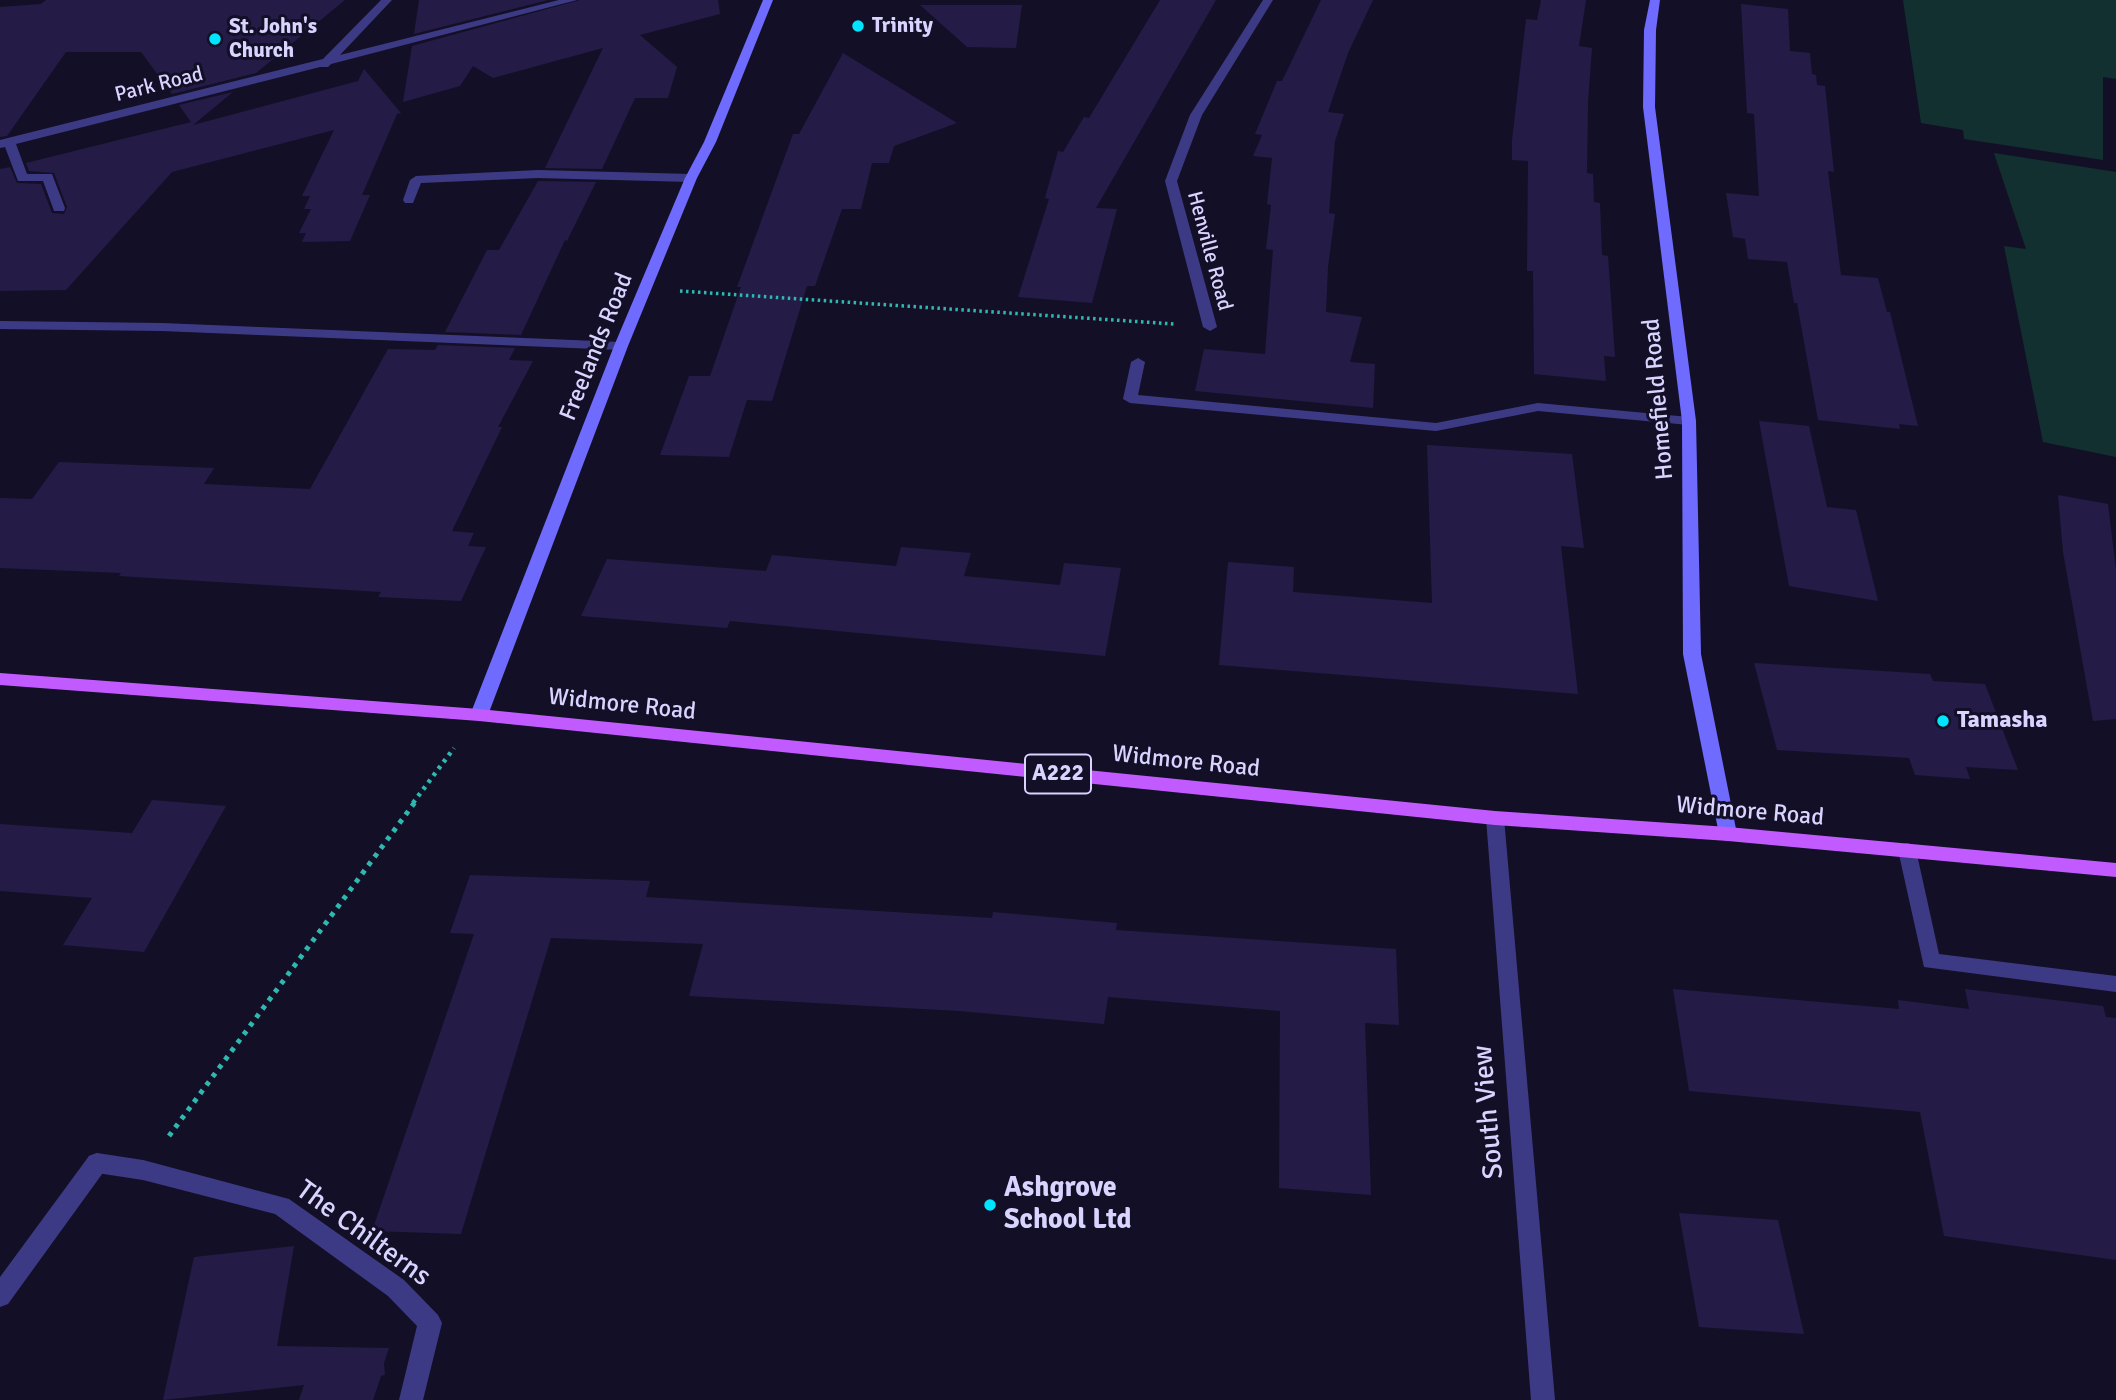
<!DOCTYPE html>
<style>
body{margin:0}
canvas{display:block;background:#130f26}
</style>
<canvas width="2116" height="1400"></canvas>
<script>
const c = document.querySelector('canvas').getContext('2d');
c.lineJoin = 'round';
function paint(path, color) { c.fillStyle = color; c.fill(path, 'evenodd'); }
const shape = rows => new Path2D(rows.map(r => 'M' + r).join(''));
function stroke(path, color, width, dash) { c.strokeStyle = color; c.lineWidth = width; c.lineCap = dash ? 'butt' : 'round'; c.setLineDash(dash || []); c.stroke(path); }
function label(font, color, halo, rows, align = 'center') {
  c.font = font + ' Signika,sans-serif'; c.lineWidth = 6; c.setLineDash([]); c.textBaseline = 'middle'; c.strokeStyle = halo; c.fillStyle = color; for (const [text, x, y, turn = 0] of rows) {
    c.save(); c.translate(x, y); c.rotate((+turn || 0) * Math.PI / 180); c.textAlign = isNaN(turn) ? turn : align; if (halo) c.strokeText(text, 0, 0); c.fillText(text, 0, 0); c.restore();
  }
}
paint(shape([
 [1903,0,2116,0,2116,79,2103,77,2103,160,1964,139,1963,130,1921,123],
 [1994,153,2116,172,2116,457,2043,442,2004,246,2026,249]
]), '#12302f');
paint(shape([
 [46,0,345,0,256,73,172,94,141,52,66,52,7,136,0,137,0,7,41,4],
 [419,0,548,0,414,34],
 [580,0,718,0,720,14,640,35,677,67,668,98,635,98,602,169,545,168,603,48,493,78,473,66,460,86,403,102,412,46],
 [1160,0,1216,0,1096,208,1117,209,1092,303,1018,297,1049,199,1045,198,1058,151,1063,152,1084,117,1089,118],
 [1321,0,1373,0,1348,53,1328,112,1344,114,1335,141,1329,213,1335,214,1328,267,1326,312,1362,317,1350,362,1375,364,1373,408,1195,391,1204,349,1265,354,1273,250,1266,249,1271,205,1267,204,1272,158,1253,156,1262,135,1255,134,1277,81,1282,81],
 [1541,0,1586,0,1579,46,1592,48,1588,102,1587,173,1593,174,1594,202,1600,203,1602,255,1608,256,1615,357,1604,356,1606,381,1534,374,1533,271,1527,271,1528,161,1512,160,1512,140,1526,19,1537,20],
 [1741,4,1788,9,1790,51,1810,53,1812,74,1816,75,1817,85,1825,86,1834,172,1828,171,1841,275,1878,278,1887,312,1890,312,1918,426,1899,424,1900,429,1818,420,1797,303,1794,303,1787,262,1748,259,1745,239,1733,237,1726,193,1759,196,1754,114,1747,113],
 [920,5,1022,5,1016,48,967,47],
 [843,53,957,123,894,146,889,163,872,163,861,209,842,209,815,286,807,286,772,401,747,400,729,457,660,455,689,376,710,376,741,287,737,287,793,134,799,134],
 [364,69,401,113,397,114,362,195,370,195,350,241,302,242,306,233,299,233,311,209,304,209,310,196,302,196,334,130,172,172,66,290,0,291,0,169,10,167,17,183,41,184,52,213,64,214,67,207,54,173,29,171,26,163,191,122,179,105,233,92,193,125,358,81],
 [538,181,596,182,567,241,565,240,521,335,445,332,487,250,499,250],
 [438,345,515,348,509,360,533,361,498,427,502,427,452,531,474,533,468,546,486,547,461,601,378,597,381,592,119,576,121,573,0,568,0,498,32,499,59,462,214,468,204,484,310,489,388,349,435,350],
 [1759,421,1809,426,1827,507,1856,510,1878,601,1789,586],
 [1427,445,1572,454,1584,548,1561,546,1578,694,1219,665,1228,562,1294,567,1293,592,1432,603],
 [2058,495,2108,504,2116,570,2116,719,2093,721,2063,552],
 [901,547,971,553,964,576,1060,585,1064,563,1121,568,1105,656,730,621,727,628,581,616,607,559,766,571,772,555,896,566],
 [1754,663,1930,674,1933,681,1985,684,2018,770,1966,767,1970,779,1915,775,1909,758,1777,750],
 [152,800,226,806,144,952,63,945,92,898,0,891,0,824,132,833],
 [470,875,650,881,646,897,992,918,993,912,1117,923,1116,930,1396,949,1399,1025,1365,1023,1371,1195,1279,1188,1280,1011,1108,997,1104,1024,959,1011,689,996,703,944,551,938,461,1234,372,1231,474,934,450,933],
 [1673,989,1899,1009,1898,1000,1969,1009,1965,989,2103,1006,2106,1017,2116,1018,2116,1260,1944,1236,1920,1112,1689,1091],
 [1679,1213,1778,1220,1804,1334,1699,1327],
 [294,1246,277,1346,389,1348,384,1363,385,1375,381,1376,373,1400,299,1400,304,1385,163,1400,194,1257]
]), '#241b47');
stroke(shape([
 [680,291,1174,324]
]), '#2fb8b0', 3.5, [2.5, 3.5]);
stroke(shape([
 [413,803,454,748]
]), '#2fb8b0', 4.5, [3.5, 5]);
stroke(shape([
 [169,1136,415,802]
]), '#2fb8b0', 5, [4.5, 6]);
paint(shape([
 [538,170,691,174,697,178,691,182,538,178,421,183,413,203,405,203,403,200,410,180,416,176,538,170],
 [0,321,162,323,621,342,628,346,621,350,162,331,0,329,0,321],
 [1138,358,1145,362,1138,395,1436,423,1538,403,1689,417,1696,421,1689,425,1538,411,1436,431,1130,403,1123,399,1131,362,1138,358],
 [1907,843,1914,845,1916,850,1939,954,2116,976,2116,992,1924,967,1898,850,1900,845,1907,843],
 [97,1153,143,1160,289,1199,404,1280,438,1315,442,1323,423,1400,399,1400,417,1326,388,1296,275,1214,143,1180,97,1173,89,1170,86,1163,89,1156,97,1153]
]), '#3d3a85');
paint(shape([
 [381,0,392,0,340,55,559,0,577,0,331,64,328,67,320,67,16,144,27,174,52,174,65,208,64,211,54,211,53,208,43,181,18,181,5,147,0,148,0,140,323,59,381,0],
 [1263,0,1273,0,1202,115,1177,181,1217,327,1210,331,1203,327,1165,181,1190,115,1263,0],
 [1495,811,1502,813,1504,818,1555,1400,1531,1400,1486,818,1488,813,1495,811],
 [97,1153,105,1156,108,1163,105,1170,8,1304,0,1307,0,1277,89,1156,97,1153]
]), '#3d3a85');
paint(shape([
 [763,0,773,0,716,142,697,178,628,346,488,715,485,719,473,719,470,715,614,346,685,178,704,142,763,0],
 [1650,0,1660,0,1656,30,1655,107,1696,421,1701,654,1737,834,1735,839,1728,841,1721,839,1719,834,1683,654,1682,421,1643,107,1644,30,1650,0]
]), '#6f6bff');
paint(shape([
 [0,673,479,709,1495,811,1728,827,2116,863,2116,877,1728,841,1495,825,479,721,0,685,0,673]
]), '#c25bff');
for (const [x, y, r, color] of [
 [858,26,7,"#00e5ff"],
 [215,39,7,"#00e5ff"],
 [1943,721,7,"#00e5ff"],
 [990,1205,7,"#00e5ff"]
]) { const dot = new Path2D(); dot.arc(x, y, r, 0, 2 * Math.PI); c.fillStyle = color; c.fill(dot); stroke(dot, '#130f26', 2.5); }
label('bold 21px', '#d9d4ff', '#130f26', [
 ["Trinity",872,26],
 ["St. John's",229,27],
 ["Church",229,51]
], 'left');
label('21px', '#d9d4ff', '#130f26', [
 ["Park Road",159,85,-14],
 ["Henville Road",1209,251,75]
]);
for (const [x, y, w] of [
 [1058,774,66]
]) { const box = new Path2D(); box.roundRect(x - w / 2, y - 19.5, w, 39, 5); c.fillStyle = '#130f26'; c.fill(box); stroke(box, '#d9d4ff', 2); }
label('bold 23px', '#d9d4ff', null, [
 ["A222",1058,774]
]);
label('24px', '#d9d4ff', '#130f26', [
 ["Freelands Road",597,347,-68],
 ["Homefield Road",1659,399,-95],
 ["Widmore Road",622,705,6],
 ["Widmore Road",1186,762,6],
 ["Widmore Road",1750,812,5]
]);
label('bold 24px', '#d9d4ff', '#130f26', [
 ["Tamasha",1957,721]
], 'left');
label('28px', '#d9d4ff', '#130f26', [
 ["South View",1489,1112,-95],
 ["The Chilterns",363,1234,36]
]);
label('bold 28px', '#d9d4ff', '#130f26', [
 ["Ashgrove",1004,1189],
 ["School Ltd",1004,1221]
], 'left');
</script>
